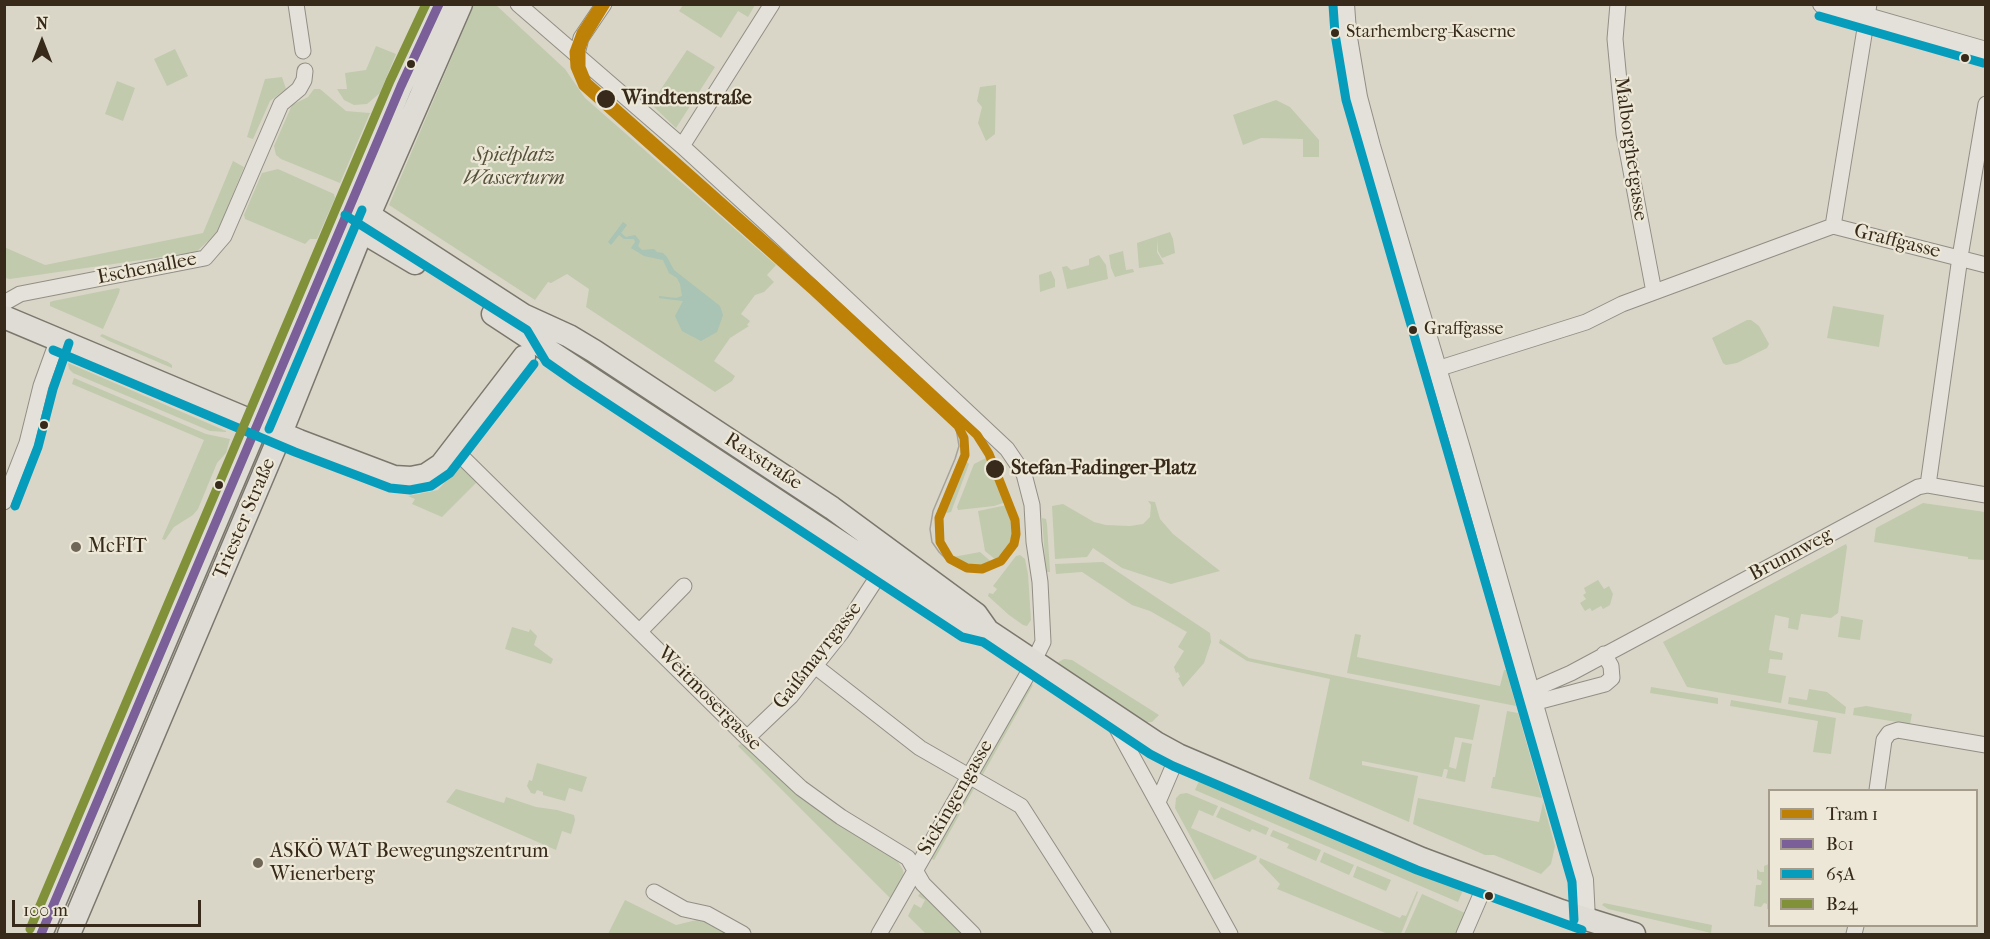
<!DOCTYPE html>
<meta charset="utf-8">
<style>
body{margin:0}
#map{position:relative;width:1990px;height:939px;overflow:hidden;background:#d9d6c8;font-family:"IM FELL French Canon",serif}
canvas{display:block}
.frame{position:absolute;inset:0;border:6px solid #372a1a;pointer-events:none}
.legend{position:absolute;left:1768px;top:789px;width:210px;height:138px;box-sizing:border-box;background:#ece7d6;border:2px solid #a49b8b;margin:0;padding:8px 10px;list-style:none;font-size:18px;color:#372a1a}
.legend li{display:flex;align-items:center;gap:12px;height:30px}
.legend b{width:30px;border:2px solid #a49b8b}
.north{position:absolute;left:12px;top:12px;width:60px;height:60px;-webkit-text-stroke:4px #ece7d6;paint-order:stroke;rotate:0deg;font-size:16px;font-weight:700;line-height:24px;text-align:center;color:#372a1a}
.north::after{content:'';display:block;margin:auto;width:21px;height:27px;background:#372a1a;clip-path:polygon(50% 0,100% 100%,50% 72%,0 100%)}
.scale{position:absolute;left:12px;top:900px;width:189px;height:27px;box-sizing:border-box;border:3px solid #372a1a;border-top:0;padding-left:8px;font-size:18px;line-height:21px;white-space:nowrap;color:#372a1a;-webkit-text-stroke:4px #ece7d6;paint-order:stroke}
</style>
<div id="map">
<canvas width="1990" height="939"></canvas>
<div class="frame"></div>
<ul class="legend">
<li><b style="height:8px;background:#bd8108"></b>Tram 1</li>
<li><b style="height:8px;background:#7a5f98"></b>B01</li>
<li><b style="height:8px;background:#069cbc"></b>65A</li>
<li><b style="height:8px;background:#80913a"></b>B24</li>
</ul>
<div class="north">N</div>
<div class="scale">100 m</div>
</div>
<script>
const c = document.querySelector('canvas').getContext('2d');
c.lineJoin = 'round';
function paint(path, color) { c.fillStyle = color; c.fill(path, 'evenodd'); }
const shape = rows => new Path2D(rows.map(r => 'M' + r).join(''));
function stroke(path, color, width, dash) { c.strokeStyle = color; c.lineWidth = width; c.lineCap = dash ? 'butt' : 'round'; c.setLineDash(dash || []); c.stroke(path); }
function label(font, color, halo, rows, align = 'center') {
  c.font = font + ' "IM FELL French Canon",serif'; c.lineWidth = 4.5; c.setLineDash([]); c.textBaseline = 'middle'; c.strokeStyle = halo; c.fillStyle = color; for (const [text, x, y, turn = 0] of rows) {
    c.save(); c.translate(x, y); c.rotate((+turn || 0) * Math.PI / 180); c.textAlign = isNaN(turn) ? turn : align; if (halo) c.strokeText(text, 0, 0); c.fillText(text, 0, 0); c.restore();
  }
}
paint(shape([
 [474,5,496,5,565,69,585,98,776,265,767,275,774,282,764,292,755,295,741,314,750,321,747,325,749,326,730,338,714,361,735,376,732,381,715,392,586,307,589,289,567,274,551,283,548,282,535,300,389,205],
 [683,5,755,5,748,17,738,11,721,38,679,11],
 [376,46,396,54,380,93,367,104,354,105,344,100,337,89,347,89,345,73,366,70],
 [175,49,188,76,167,86,154,59],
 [687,50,715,67,676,128,651,104],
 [282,77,286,89,270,101,253,139,247,137,265,79],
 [117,81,135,88,123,121,105,114],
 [996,85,995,134,986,141,978,123,982,107,977,101,980,87],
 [314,89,320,89,346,111,370,113,340,183,281,159,276,155,274,146,292,105,308,97],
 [1276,100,1290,107,1319,140,1319,157,1303,157,1303,139,1261,138,1243,145,1233,115],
 [233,161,244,167,217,233,196,252,10,279,5,278,4,247,45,265,203,233],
 [278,169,334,194,335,198,317,239,310,239,305,244,245,219,244,215,262,173],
 [1170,232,1173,239,1175,253,1162,258,1158,251,1158,239,1157,252,1164,264,1139,268,1137,243],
 [1123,251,1126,270,1133,269,1134,272,1115,277,1111,268,1109,255],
 [1099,255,1106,265,1108,279,1067,289,1062,267,1067,266,1071,270,1089,265,1089,259],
 [1051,271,1055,280,1055,287,1040,292,1039,275],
 [118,288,120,289,119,293,103,329,50,306,50,302,53,301],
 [1833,306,1884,315,1879,347,1827,338],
 [1747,320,1751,320,1759,326,1769,344,1767,348,1737,363,1726,365,1723,363,1712,338],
 [102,334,168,362,172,365,172,368,109,341,100,336],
 [559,340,845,524,847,533,571,352,559,342],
 [68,363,226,431,226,432,210,431,73,373,69,369],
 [74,378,206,434,230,439,226,453,217,463,198,509,193,515,174,527,165,540,162,539,204,440,72,384],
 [988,457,1006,502,994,506,958,510,957,507,974,464],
 [966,461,969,464,951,512,947,513,945,512],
 [458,467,464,467,478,481,442,517,412,504,415,499,408,496,438,490],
 [1148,501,1155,502,1160,519,1173,534,1220,571,1171,584,1122,568,1093,548,1087,557,1055,559,1052,506,1063,504,1094,522,1106,525,1130,526,1143,524,1150,517,1151,505],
 [1923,503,1985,512,1985,560,1968,559,1968,557,1874,542,1876,528],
 [1007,505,1012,520,1013,536,1005,553,996,560,985,551,978,511],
 [1042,518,1046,519,1047,524,1050,572,1046,572],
 [1846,544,1847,547,1838,613,1831,618,1801,614,1798,630,1788,628,1789,618,1775,615,1769,650,1783,653,1782,660,1770,659,1768,673,1786,676,1781,703,1687,687,1663,642],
 [980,552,994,564,973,567,963,564,953,557],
 [1020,555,1025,559,1028,574,1031,620,1027,626,1023,625,1009,615,988,596,989,593,993,594,997,589,993,586,1016,556],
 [1103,562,1210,633,1211,642,1204,663,1183,687,1178,678,1180,677,1178,672,1176,673,1174,667,1184,651,1178,647,1187,632,1150,611,1132,605,1082,572,1056,574,1055,564],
 [1598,580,1604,589,1609,586,1613,594,1610,605,1603,609,1601,606,1592,611,1590,608,1585,611,1580,603,1586,599,1583,595,1586,593,1584,588],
 [1841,616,1863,620,1860,640,1838,637],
 [512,627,529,632,530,629,537,636,534,645,553,659,551,664,505,649],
 [1355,634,1361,635,1357,657,1500,686,1504,670,1506,670,1516,706,1347,673],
 [1220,639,1249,658,1480,705,1473,740,1455,737,1449,767,1456,769,1462,742,1472,744,1465,782,1446,778,1448,770,1446,769,1444,769,1442,777,1362,761,1362,765,1418,776,1409,822,1309,779,1330,679,1247,661,1219,643],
 [1064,659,1072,660,1159,715,1152,722,1145,722,1062,668,1057,663],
 [1028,682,1033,685,982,776,977,773],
 [1651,687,1718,698,1718,704,1650,693],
 [1809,689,1827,692,1846,707,1845,714,1788,704,1789,697,1807,700],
 [1731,700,1836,718,1831,754,1813,752,1818,721,1730,706],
 [1866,706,1912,714,1910,724,1853,715,1854,708],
 [1507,711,1518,713,1542,798,1491,788,1493,777,1495,777],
 [743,742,897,860,903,870,904,878,893,901,738,746],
 [537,763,587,777,582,792,569,788,565,801,543,795,543,792,537,790,535,794,531,793,527,786,529,780,532,781],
 [1206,780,1463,890,1458,902,1195,790,1199,781,1204,783],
 [970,784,975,787,934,860,929,857],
 [456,789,504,803,506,797,536,807,557,810,574,815,575,820,571,834,562,831,556,850,446,802],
 [1187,793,1218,806,1213,816,1199,810,1191,828,1257,856,1256,859,1214,880,1175,808,1176,798,1180,794],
 [1418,798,1539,822,1543,802,1555,846,1551,864,1541,874,1494,855,1485,855,1413,824],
 [1221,807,1269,828,1266,835,1252,829,1250,832,1216,817],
 [1273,830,1321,850,1316,861,1287,848,1289,844,1270,836],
 [1324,852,1354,865,1349,875,1320,862],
 [1260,858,1400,918,1402,915,1406,916,1417,891,1418,892,1401,934,1388,934,1277,889,1280,884,1259,862],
 [1769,864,1769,909,1767,909,1767,904,1764,903,1761,907,1754,906,1756,885,1761,885,1762,881,1757,879,1757,869,1760,872,1764,872,1764,866],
 [1357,866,1391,880,1386,891,1353,877],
 [921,892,962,934,926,934,908,916,914,904,921,908,925,900,918,896],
 [1422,894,1465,913,1456,934,1404,934],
 [625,900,676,925,705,918,734,934,608,934],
 [1604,903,1712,925,1711,933,1608,909,1602,905]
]), '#c1caad');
paint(shape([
 [623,222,627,225,621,233,626,237,635,235,640,241,638,246,642,250,654,249,657,252,663,253,667,257,674,270,720,306,723,315,717,332,701,341,682,331,675,316,683,301,659,298,659,296,676,298,682,296,680,284,677,278,669,273,663,260,644,256,631,248,635,242,634,239,624,239,619,235,611,245,608,242]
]), '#a9c3b4');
const minor = shape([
 [296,4,303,51],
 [518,4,682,146,780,236,1007,449,1024,474,1032,505,1034,542,1040,582,1043,642,1026,677,879,934],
 [1618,4,1615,39,1624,134,1654,292],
 [577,54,581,38,604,4],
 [682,146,772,4],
 [1833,226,1869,4],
 [4,303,20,294,205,258,224,236,281,104,299,89,304,80,305,71],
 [1437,369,1586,322,1622,304,1833,226,1986,265],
 [454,449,742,733,801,788,841,817,908,858,923,884,973,934],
 [1928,485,1960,257,1986,104],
 [4,502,27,443,41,386,58,339],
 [640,631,684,586],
 [815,666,920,748,1021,806,1103,934],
 [1530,691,1571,673,1918,487,1928,485,1986,495],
 [1533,703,1605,684,1612,678,1611,666,1604,654],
 [1109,714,1230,934],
 [747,738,791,696,841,633,882,570],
 [1877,790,1884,740,1889,733,1898,730,1986,745],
 [1158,802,1178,755],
 [654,892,684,909,707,914,743,934],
 [1464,934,1486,883],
 [1854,934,1856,926]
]);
const tertiary = shape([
 [1345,4,1347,32,1358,97,1371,146,1462,452,1584,880,1586,919],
 [1822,4,1986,51]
]);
const primary = shape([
 [351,205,369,215,523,315,569,336,594,351,832,508,976,614,988,631,1156,743,1178,755,1422,859,1561,911,1634,934],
 [351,225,415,263],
 [493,314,969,627,984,630],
 [4,317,299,441,394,477,411,478,426,475,441,465,524,357],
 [41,934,401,86,439,4],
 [69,934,281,433,362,231,461,4]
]);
stroke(minor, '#928e85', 17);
stroke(tertiary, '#928e85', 20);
stroke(primary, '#7b776d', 25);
stroke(minor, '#e3e1da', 15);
stroke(tertiary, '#e3e1da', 18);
stroke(primary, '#dedcd4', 22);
stroke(shape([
 [944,412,956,428,959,446,955,459,933,511,930,529,932,542,939,552,947,560,962,566]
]), '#a5a29b', 1.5);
stroke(shape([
 [41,934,401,86,439,4]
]), '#7a5f98', 9);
stroke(shape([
 [1333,5,1335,34,1346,100,1572,882,1574,920],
 [1819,16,1983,63],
 [345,215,527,330,546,362,576,383,962,637,983,642,1150,754,1173,766,1417,870,1582,930],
 [53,350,295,452,390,488,410,490,431,486,450,473,534,364],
 [269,429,362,210],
 [15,506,38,447,53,389,69,343]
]), '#069cbc', 9);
stroke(shape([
 [30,929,390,81,426,4]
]), '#80913a', 9);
stroke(shape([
 [600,4,581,33,574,52,575,67,583,86,813,291,958,426,964,438,965,455,939,518,940,542,950,559,967,568,982,569,1001,561,1014,544,1016,534,1015,520,989,454,977,435,814,284,587,82,581,67,581,49,584,40,606,4]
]), '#bd8108', 9);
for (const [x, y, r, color] of [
 [1335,33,5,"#372a1a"],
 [1965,58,5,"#372a1a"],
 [411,64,5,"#372a1a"],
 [606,99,10,"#372a1a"],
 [1413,330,5,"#372a1a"],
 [44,425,5,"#372a1a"],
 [995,469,10,"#372a1a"],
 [219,485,5,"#372a1a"],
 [76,547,6,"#706657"],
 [258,863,6,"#706657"],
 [1489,896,5,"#372a1a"]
]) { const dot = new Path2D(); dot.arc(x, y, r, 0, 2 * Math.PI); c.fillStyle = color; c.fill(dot); stroke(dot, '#ece7d6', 2); }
label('18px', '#372a1a', '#ece7d6', [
 ["Starhemberg-Kaserne",1346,33],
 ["Graffgasse",1424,330]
], 'left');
label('bold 20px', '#372a1a', '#ece7d6', [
 ["Windtenstraße",622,99],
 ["Stefan-Fadinger-Platz",1011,469]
], 'left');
label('20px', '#372a1a', '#ece7d6', [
 ["Malborghetgasse",1630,149,82],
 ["Graffgasse",1897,242,14],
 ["Eschenallee",147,269,-11],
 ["Raxstraße",763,462,33],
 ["Triester Straße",245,519,-67],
 ["Brunnweg",1791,555,-28],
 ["Gaißmayrgasse",818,656,-52],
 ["Weitmosergasse",709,699,45],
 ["Sickingengasse",956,798,-60]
]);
label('italic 20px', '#545039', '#ece7d6', [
 ["Spielplatz",514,156],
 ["Wasserturm",514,179]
]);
label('20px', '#372a1a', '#ece7d6', [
 ["McFIT",88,547],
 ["ASKÖ WAT Bewegungszentrum",270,852],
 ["Wienerberg",270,875]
], 'left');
</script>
